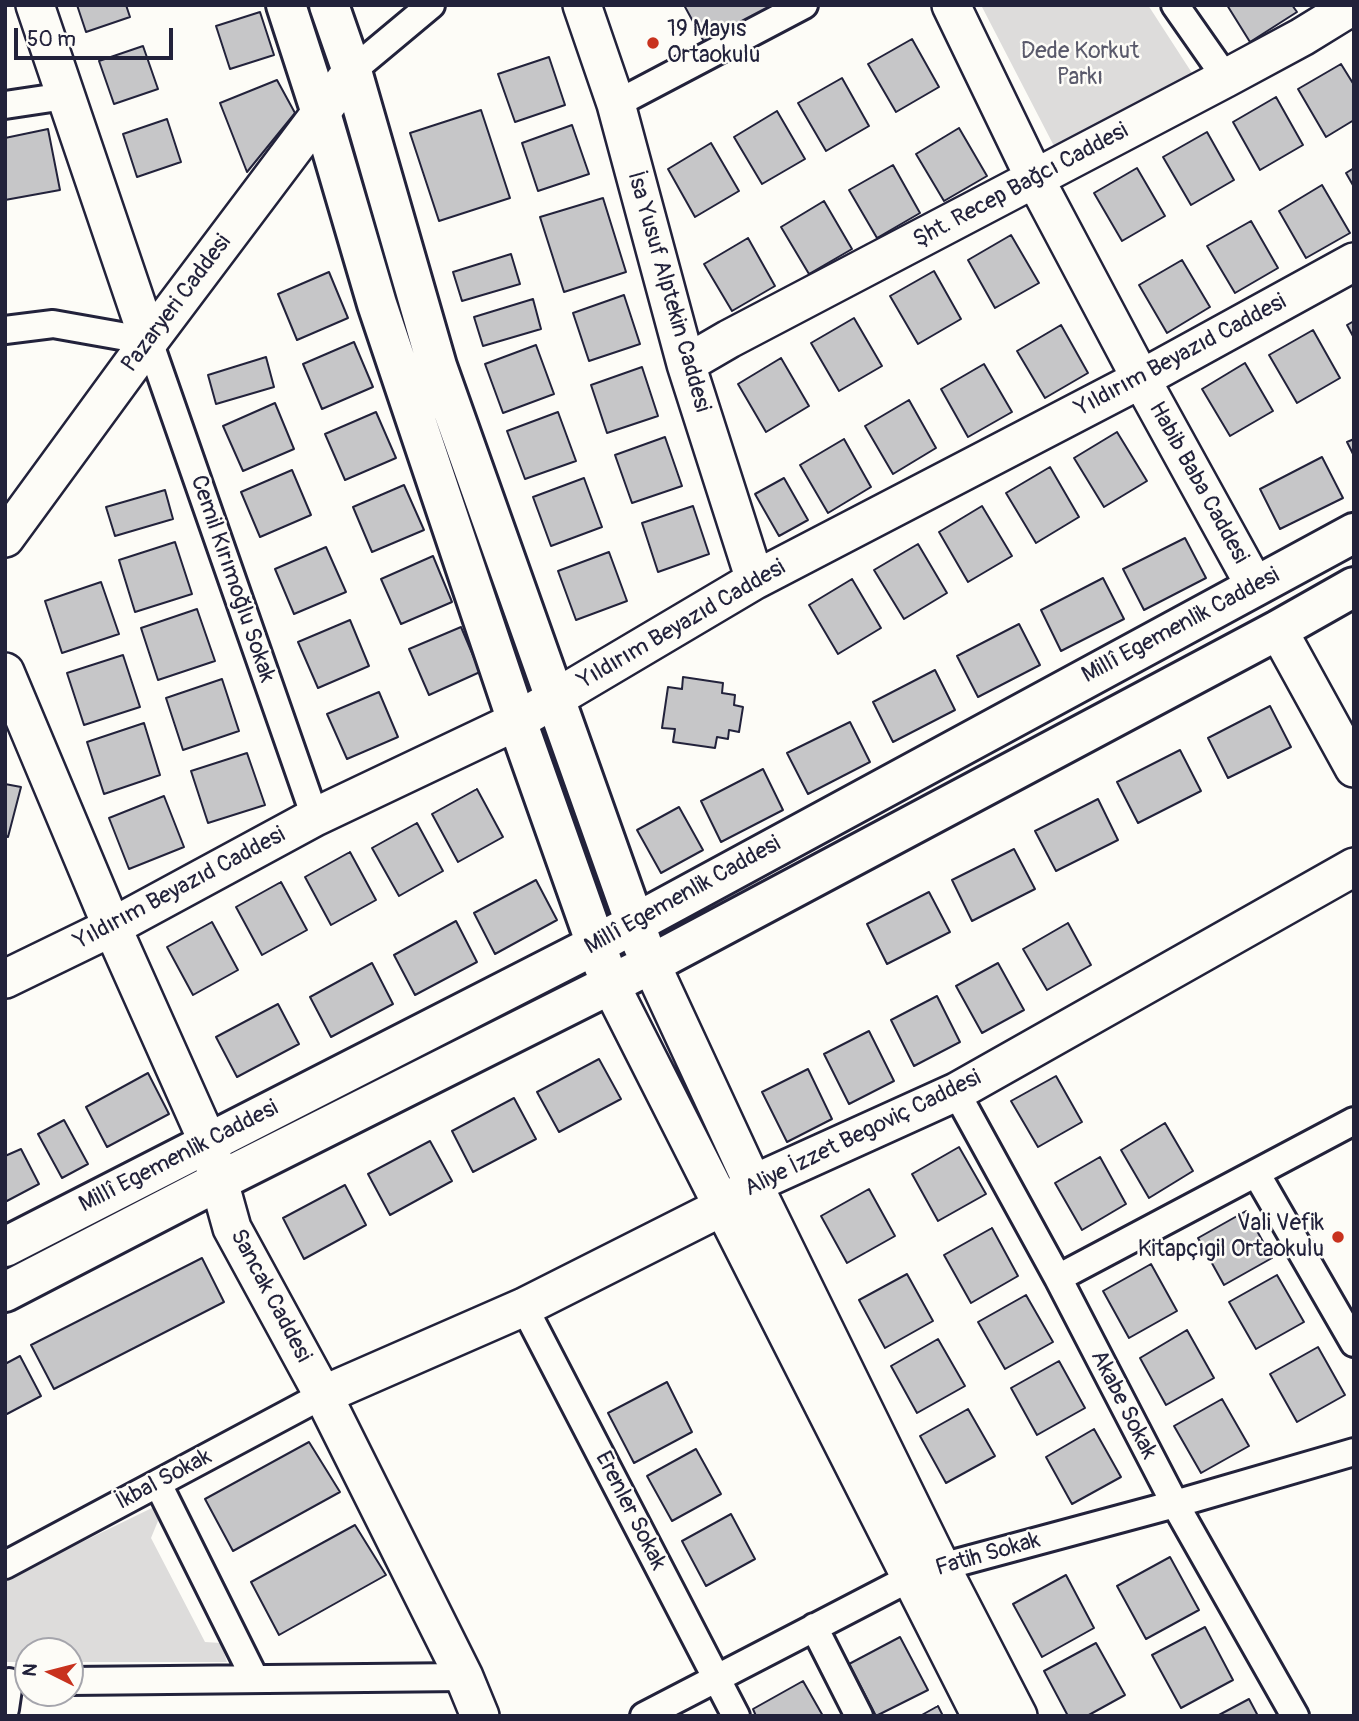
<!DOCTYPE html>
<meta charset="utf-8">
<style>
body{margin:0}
#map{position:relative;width:1359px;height:1721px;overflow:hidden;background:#fdfcf7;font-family:Pangolin,sans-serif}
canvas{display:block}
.frame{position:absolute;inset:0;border:7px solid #22223b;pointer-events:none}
.north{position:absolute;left:14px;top:1637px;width:70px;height:70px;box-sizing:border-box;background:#fdfcf7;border:2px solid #a5a5ac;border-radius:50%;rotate:276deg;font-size:19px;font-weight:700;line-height:28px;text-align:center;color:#22223b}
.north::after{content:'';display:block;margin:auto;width:24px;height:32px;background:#c8321e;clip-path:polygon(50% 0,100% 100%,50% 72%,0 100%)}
.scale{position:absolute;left:14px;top:28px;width:159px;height:32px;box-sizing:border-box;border:4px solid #22223b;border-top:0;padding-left:9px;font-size:21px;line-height:24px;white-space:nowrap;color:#22223b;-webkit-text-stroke:5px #fdfcf7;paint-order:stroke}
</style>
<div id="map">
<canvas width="1359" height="1721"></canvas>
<div class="frame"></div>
<div class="north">N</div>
<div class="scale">50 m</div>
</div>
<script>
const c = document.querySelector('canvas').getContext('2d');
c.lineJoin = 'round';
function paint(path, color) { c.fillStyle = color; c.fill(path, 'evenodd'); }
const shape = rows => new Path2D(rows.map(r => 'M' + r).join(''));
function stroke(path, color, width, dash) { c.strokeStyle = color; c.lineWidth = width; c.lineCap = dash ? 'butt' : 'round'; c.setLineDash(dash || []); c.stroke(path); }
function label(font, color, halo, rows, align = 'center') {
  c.font = font + ' Pangolin,sans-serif'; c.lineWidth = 5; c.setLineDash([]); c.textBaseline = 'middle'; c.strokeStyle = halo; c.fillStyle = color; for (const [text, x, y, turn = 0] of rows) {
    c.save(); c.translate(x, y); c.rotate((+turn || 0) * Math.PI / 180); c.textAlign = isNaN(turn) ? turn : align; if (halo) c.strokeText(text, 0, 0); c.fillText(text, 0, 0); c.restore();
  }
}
paint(shape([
 [981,5,1148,5,1192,73,1054,146],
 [156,1506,158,1521,151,1538,205,1642,221,1643,227,1662,70,1662,70,1651,28,1651,28,1662,5,1662,6,1579]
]), '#dddcdb');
const building = shape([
 [77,5,126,5,130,17,86,32,77,5],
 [684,5,775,5,778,11,709,51,684,5],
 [1227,5,1292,5,1297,12,1250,42,1227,5],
 [260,12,274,55,230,69,216,26,260,12],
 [912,39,939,87,896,112,868,64,912,39],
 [143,46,158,89,114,104,99,61,143,46],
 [549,57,565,105,515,122,498,74,549,57],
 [1341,64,1354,85,1354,120,1326,137,1298,89,1341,64],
 [842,78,869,126,826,151,798,103,842,78],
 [277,80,295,113,247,172,220,103,277,80],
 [1276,97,1303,145,1260,170,1233,122,1276,97],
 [481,110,510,198,439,221,410,133,481,110],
 [777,111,805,159,762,184,734,137,777,111],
 [167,119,181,162,137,177,123,134,167,119],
 [572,125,589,174,538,191,522,143,572,125],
 [959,128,987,176,944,201,916,154,959,128],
 [48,129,60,190,5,200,5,138,48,129],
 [1207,132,1234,180,1191,205,1163,157,1207,132],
 [711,143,739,191,695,217,668,169,711,143],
 [893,165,920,213,877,238,849,190,893,165],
 [1137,168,1165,216,1122,241,1094,193,1137,168],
 [1354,168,1354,187,1346,173,1354,168],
 [1322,185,1350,233,1306,258,1279,211,1322,185],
 [603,198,626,272,564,292,540,217,603,198],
 [824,201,852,249,809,274,781,227,824,201],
 [1251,221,1278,268,1235,293,1207,246,1251,221],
 [1011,235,1039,283,995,308,968,260,1011,235],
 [748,238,775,286,732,311,704,264,748,238],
 [511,254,520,284,462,301,453,272,511,254],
 [1182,260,1210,307,1167,333,1139,285,1182,260],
 [934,271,961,319,918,344,890,296,934,271],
 [329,272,348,318,297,340,278,294,329,272],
 [624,295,640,344,589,361,573,313,624,295],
 [533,299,541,329,483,346,474,317,533,299],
 [854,318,882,366,839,391,811,343,854,318],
 [1354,321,1354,338,1347,325,1354,321],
 [1061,325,1088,373,1045,398,1017,351,1061,325],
 [1313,330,1340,378,1297,403,1269,355,1313,330],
 [354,342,373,387,322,409,303,364,354,342],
 [536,345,554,394,503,413,485,364,536,345],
 [266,357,274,387,216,404,208,375,266,357],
 [781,358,809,406,766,432,738,384,781,358],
 [1245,363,1273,411,1230,436,1202,389,1245,363],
 [984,364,1012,412,968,437,941,389,984,364],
 [642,367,658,416,607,433,591,385,642,367],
 [909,400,936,448,893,474,865,426,909,400],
 [275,403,294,449,243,471,223,426,275,403],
 [376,412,396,458,345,480,325,434,376,412],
 [558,412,576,461,525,479,507,431,558,412],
 [1117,432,1147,481,1104,507,1074,458,1117,432],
 [665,437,682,486,632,503,615,455,665,437],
 [844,439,871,487,828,513,800,465,844,439],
 [1354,439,1354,456,1347,442,1354,439],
 [1322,457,1343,498,1280,529,1260,489,1322,457],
 [1050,467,1079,517,1036,543,1006,493,1050,467],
 [292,470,311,515,260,537,241,492,292,470],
 [584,478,602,527,551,546,533,497,584,478],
 [784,478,808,520,779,536,755,494,784,478],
 [404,485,424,530,372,552,353,507,404,485],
 [165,490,173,519,115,536,106,507,165,490],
 [693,506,709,554,658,572,642,523,693,506],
 [982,506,1012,556,968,582,939,532,982,506],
 [1185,538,1206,578,1144,610,1123,569,1185,538],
 [175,542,192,594,135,612,119,560,175,542],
 [918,544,947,593,904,619,874,570,918,544],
 [326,547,346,592,294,614,275,569,326,547],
 [609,552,627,601,576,620,558,571,609,552],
 [433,556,452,602,401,624,381,579,433,556],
 [1103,578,1124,619,1061,651,1041,610,1103,578],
 [852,579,881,628,838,654,809,605,852,579],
 [101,582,119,634,62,653,45,601,101,582],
 [197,609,215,661,158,680,141,628,197,609],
 [350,620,369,666,318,688,298,642,350,620],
 [1019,624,1040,665,978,697,957,656,1019,624],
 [461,627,480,672,429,695,409,649,461,627],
 [123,655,140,707,84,725,67,673,123,655],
 [935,670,955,710,893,742,873,702,935,670],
 [683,677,723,683,722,693,735,695,734,705,743,707,739,732,729,730,728,739,717,737,715,748,673,742,675,729,662,728,668,687,682,689,683,677],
 [222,679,239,731,183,750,166,698,222,679],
 [379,692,398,737,347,759,327,714,379,692],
 [1270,706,1291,747,1228,778,1208,738,1270,706],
 [850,722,870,762,808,794,787,753,850,722],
 [144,723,160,775,104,794,87,742,144,723],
 [1180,750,1201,791,1138,823,1117,782,1180,750],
 [247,753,265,805,208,823,191,771,247,753],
 [763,769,783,810,721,842,701,801,763,769],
 [5,784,21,787,8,837,5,836,5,784],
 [477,789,503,837,458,862,432,814,477,789],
 [164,796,184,847,129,869,109,818,164,796],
 [1098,799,1118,840,1056,871,1035,831,1098,799],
 [679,807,703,850,661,873,637,830,679,807],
 [417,823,443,871,399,896,372,848,417,823],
 [1014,849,1035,889,972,921,952,880,1014,849],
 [350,852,376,900,331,925,305,877,350,852],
 [536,880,557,920,495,954,474,913,536,880],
 [281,882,307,930,262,955,236,907,281,882],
 [929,892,950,932,887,964,867,924,929,892],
 [456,921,477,962,415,995,394,955,456,921],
 [212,922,238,970,193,995,167,947,212,922],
 [1068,923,1091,965,1047,990,1023,949,1068,923],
 [372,963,393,1004,331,1037,310,997,372,963],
 [998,963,1024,1010,982,1033,956,986,998,963],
 [937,996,960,1042,914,1066,891,1020,937,996],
 [278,1004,299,1044,237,1077,216,1037,278,1004],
 [869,1031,894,1081,849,1104,824,1054,869,1031],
 [599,1059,621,1099,559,1132,537,1092,599,1059],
 [808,1069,832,1119,787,1142,762,1092,808,1069],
 [148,1073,169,1114,107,1147,86,1107,148,1073],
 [1056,1076,1082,1122,1038,1147,1011,1101,1056,1076],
 [514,1098,536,1139,473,1172,452,1131,514,1098],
 [64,1120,88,1164,62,1178,38,1134,64,1120],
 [1165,1123,1193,1171,1149,1198,1121,1150,1165,1123],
 [430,1141,452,1181,390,1215,368,1174,430,1141],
 [959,1147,986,1194,938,1221,912,1174,959,1147],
 [21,1149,39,1184,5,1202,5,1156,21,1149],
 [1100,1157,1126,1204,1082,1230,1055,1183,1100,1157],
 [345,1185,366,1225,304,1259,283,1218,345,1185],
 [869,1189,895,1236,847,1263,821,1216,869,1189],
 [1246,1211,1272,1258,1224,1285,1198,1238,1246,1211],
 [992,1228,1018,1276,971,1303,944,1255,992,1228],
 [202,1258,224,1302,54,1389,31,1345,202,1258],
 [1151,1264,1177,1311,1129,1338,1103,1291,1151,1264],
 [907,1274,933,1321,885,1348,859,1300,907,1274],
 [1277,1275,1304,1322,1256,1349,1229,1302,1277,1275],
 [1026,1295,1053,1342,1005,1369,978,1322,1026,1295],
 [1187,1330,1214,1378,1166,1405,1140,1358,1187,1330],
 [938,1339,965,1386,917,1413,891,1366,938,1339],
 [1318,1347,1345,1395,1297,1422,1270,1374,1318,1347],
 [20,1356,41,1396,5,1415,5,1364,20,1356],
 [1059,1361,1085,1408,1037,1435,1011,1388,1059,1361],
 [667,1382,692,1432,634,1463,608,1413,667,1382],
 [1222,1399,1249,1446,1201,1473,1174,1426,1222,1399],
 [968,1409,995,1456,946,1483,920,1436,968,1409],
 [1094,1429,1121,1477,1072,1504,1046,1457,1094,1429],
 [309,1442,340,1492,233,1551,205,1499,309,1442],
 [696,1449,721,1494,672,1521,647,1476,696,1449],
 [731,1514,755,1559,706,1586,682,1541,731,1514],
 [355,1525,386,1575,279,1635,251,1582,355,1525],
 [1170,1557,1199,1610,1146,1639,1117,1586,1170,1557],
 [1066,1575,1094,1628,1042,1657,1013,1604,1066,1575],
 [1205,1627,1233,1680,1181,1708,1152,1655,1205,1627],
 [900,1637,928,1690,876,1716,849,1664,900,1637],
 [1096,1643,1125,1695,1087,1716,1068,1716,1044,1671,1096,1643],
 [803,1681,823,1716,756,1716,753,1709,803,1681],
 [1249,1699,1258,1716,1217,1716,1249,1699],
 [938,1706,943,1716,920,1716,938,1706]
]);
paint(building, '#c6c6c8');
stroke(building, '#22223b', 2);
const street = shape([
 [1175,5,1226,78],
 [352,71,431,5],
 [616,104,804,5],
 [5,105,65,96],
 [5,330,53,324,149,341,315,817],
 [956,1092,1058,1278,1175,1504,1295,1716],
 [1256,1173,1354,1343],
 [1058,1278,1354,1121],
 [524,1307,736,1716],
 [158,1484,255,1679],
 [5,1565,323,1395],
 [814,1627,859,1716],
 [70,1681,464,1677],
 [5,1709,9,1682],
 [644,1716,910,1578,941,1567,1175,1504,1354,1452]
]);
const secondary = shape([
 [35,5,149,341],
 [582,5,616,104,686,364,755,580],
 [951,5,1035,179,1141,379,1255,586],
 [686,364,729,339,1226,78,1302,37,1354,5],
 [5,538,149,341,352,71],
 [1278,630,1354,768],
 [5,672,112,927,208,1142,232,1228,323,1395,464,1677,480,1716],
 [651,964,753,1184,941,1567,1018,1716],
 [5,979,112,927,315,817,517,721,755,580,1141,379,1354,262],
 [610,984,981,1716],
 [323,1395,524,1307,722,1207,753,1184,956,1092,1354,867]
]);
const primary = shape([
 [286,5,321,113,377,304,517,721,604,967],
 [329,5,352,71,437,366,643,946],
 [5,1247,595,945,1354,533],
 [5,1292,219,1181,651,964,1278,630,1354,587]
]);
stroke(street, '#22223b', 32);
stroke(secondary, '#22223b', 42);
stroke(primary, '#22223b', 44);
stroke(street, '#fdfcf7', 26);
stroke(secondary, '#fdfcf7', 37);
stroke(primary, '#fdfcf7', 38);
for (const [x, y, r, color] of [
 [653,43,7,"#c8321e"],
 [1338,1237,7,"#c8321e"]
]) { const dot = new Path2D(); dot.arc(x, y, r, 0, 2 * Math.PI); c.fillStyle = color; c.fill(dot); stroke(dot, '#fdfcf7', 2.5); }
label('23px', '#22223b', '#fdfcf7', [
 ["19 Mayıs",667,30],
 ["Ortaokulu",667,56],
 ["Vali Vefik",1324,1224,"right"],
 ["Kitapçıgil Ortaokulu",1324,1250,"right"]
], 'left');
label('23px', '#5a5a6b', '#fdfcf7', [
 ["Dede Korkut",1080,52],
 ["Parkı",1080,78]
]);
label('23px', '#22223b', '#fdfcf7', [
 ["Şht. Recep Bağcı Caddesi",1021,186,-28],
 ["İsa Yusuf Alptekin Caddesi",668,292,74],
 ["Pazaryeri Caddesi",177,304,-53],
 ["Yıldırım Beyazıd Caddesi",1181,356,-28],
 ["Habib Baba Caddesi",1198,483,61],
 ["Cemil Kırımoğlu Sokak",232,579,71],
 ["Yıldırım Beyazıd Caddesi",682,625,-30],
 ["Millî Egemenlik Caddesi",1181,626,-28],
 ["Yıldırım Beyazıd Caddesi",180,889,-28],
 ["Millî Egemenlik Caddesi",683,896,-29],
 ["Aliye İzzet Begoviç Caddesi",863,1134,-26],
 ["Millî Egemenlik Caddesi",179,1157,-27],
 ["Sancak Caddesi",270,1296,62],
 ["Akabe Sokak",1123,1405,63],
 ["İkbal Sokak",164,1480,-28],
 ["Erenler Sokak",630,1511,63],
 ["Fatih Sokak",988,1555,-16]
]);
</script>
